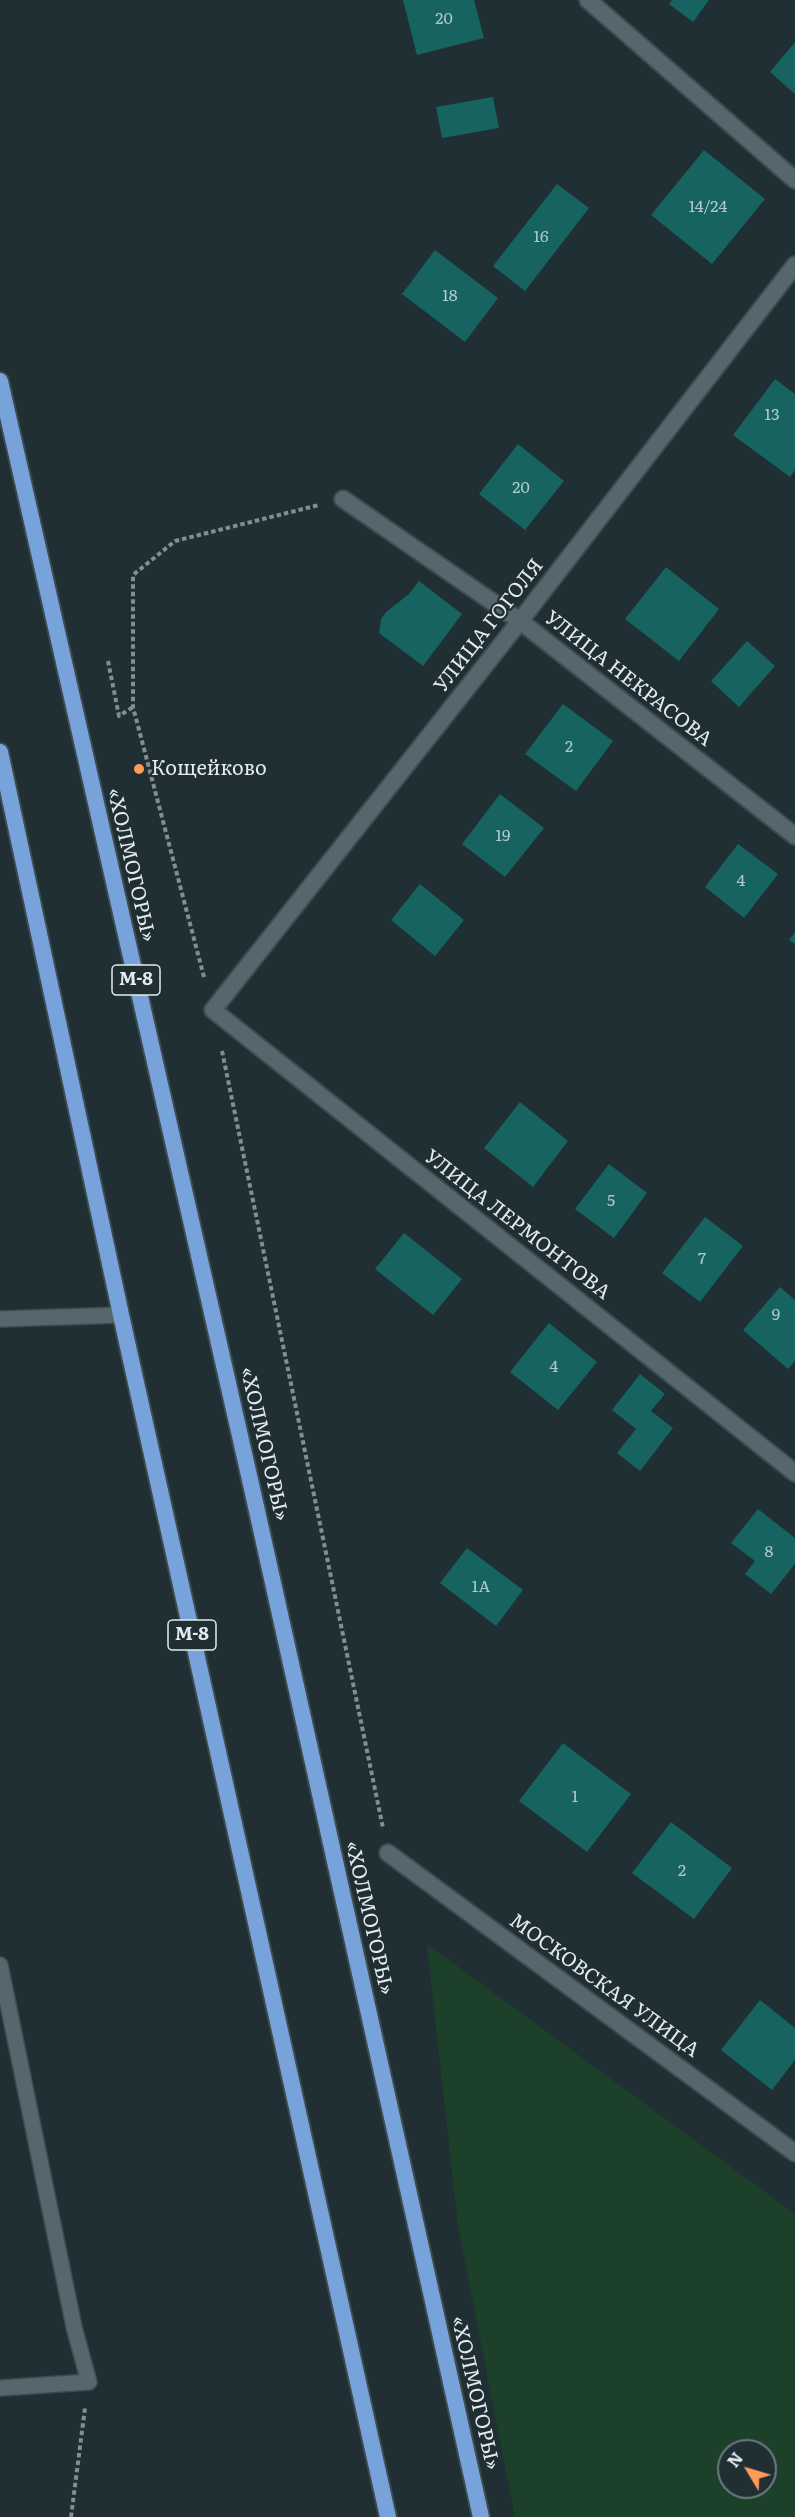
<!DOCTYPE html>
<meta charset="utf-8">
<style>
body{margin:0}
#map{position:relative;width:795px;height:2517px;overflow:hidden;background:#202f34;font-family:Literata,serif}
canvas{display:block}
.north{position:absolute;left:717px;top:2439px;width:60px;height:60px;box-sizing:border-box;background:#202f34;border:2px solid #6e7a7f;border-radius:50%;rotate:308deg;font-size:16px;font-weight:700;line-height:24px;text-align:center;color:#e2ebef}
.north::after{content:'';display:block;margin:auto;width:21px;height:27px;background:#fe9b59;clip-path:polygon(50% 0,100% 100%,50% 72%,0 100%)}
</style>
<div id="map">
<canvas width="795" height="2517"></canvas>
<div class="north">N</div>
</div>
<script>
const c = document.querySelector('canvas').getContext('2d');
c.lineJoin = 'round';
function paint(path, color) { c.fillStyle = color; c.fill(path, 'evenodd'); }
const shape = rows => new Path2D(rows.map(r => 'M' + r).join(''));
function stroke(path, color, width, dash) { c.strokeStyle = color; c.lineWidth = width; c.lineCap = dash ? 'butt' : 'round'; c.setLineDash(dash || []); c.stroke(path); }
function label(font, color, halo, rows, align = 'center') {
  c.font = font + ' Literata,serif'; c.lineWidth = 4.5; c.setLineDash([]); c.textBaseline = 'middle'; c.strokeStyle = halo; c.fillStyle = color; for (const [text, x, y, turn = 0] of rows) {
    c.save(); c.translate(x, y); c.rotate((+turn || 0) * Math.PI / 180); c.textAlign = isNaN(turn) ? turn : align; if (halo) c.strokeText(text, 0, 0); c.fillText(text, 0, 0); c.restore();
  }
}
paint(shape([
 [427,1944,795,2214,795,2517,515,2517,458,2226],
 [729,2451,765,2451,765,2487,729,2487]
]), '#1d402a');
paint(shape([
 [403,0,474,0,484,38,417,55],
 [672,0,709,0,693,22,669,4],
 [795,42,795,94,770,72],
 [493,97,499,128,442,138,436,107],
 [704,150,765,199,712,264,651,215],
 [557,184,589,208,525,291,493,266],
 [435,250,498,298,465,342,402,294],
 [775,379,795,394,795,470,790,477,733,435],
 [518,444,564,481,525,530,479,494],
 [666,567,719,609,679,661,625,619],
 [419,581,462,614,423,666,379,633,381,619,386,612,409,594],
 [747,641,775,666,739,707,711,681],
 [563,704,613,741,576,791,525,754],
 [500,794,544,828,505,877,462,844],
 [738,844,778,874,744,918,705,887],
 [420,884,464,920,435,956,391,920],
 [795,932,795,944,789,940],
 [520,1102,568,1141,533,1187,484,1148],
 [609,1164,647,1193,614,1238,575,1209],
 [705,1217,743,1246,700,1302,662,1273],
 [404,1233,462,1279,433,1315,375,1269],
 [780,1287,795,1300,795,1361,788,1369,743,1330],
 [549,1323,597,1362,558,1410,510,1372],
 [640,1374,665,1394,651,1411,673,1428,640,1471,617,1453,636,1429,612,1410],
 [758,1509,795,1538,795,1564,771,1594,745,1574,755,1561,731,1543],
 [467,1548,523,1590,496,1626,440,1583],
 [563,1743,631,1794,587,1852,519,1801],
 [671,1822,732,1868,694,1919,632,1873],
 [760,2000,795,2028,795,2060,772,2090,721,2050]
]), '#16635f');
const service = shape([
 [0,1319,121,1315],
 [0,1965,74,2327,89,2382,0,2388]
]);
const minor = shape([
 [588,0,795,180],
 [795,265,520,621,213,1010,795,1473],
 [343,499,520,621,795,836],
 [388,1853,795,2153]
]);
const trunk = shape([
 [0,381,253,1493,481,2517],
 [0,752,121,1315,388,2517]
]);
stroke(service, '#3d4a4f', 18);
stroke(minor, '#3d4a4f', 20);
stroke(trunk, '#3d4a4f', 20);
stroke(shape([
 [108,661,119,716,133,707],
 [204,977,133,707,133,575,175,541,319,505],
 [222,1051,383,1828],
 [71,2517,85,2408]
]), '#828e93', 4, [4.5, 3]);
stroke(service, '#56666d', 15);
stroke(minor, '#56666d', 16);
stroke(trunk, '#78a3da', 16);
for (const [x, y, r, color] of [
 [139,769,6,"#fe9b59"]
]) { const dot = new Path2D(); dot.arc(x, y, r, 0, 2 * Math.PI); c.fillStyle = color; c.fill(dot); stroke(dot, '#202f34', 2); }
label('16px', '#afc9cb', null, [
 ["20",444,19],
 ["14/24",708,207],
 ["16",541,237],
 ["18",450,296],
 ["13",772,415],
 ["20",521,488],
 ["2",569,747],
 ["19",503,836],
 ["4",741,881],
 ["5",611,1201],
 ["7",702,1259],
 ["9",776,1315],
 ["4",554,1367],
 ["8",769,1552],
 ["1А",481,1587],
 ["1",575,1797],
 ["2",682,1871]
]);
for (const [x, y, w] of [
 [136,980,48],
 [192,1635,48]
]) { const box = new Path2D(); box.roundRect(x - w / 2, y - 15, w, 30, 4.5); c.fillStyle = '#202f34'; c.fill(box); stroke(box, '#e2ebef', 1.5); }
label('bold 18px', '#e2ebef', null, [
 ["М-8",136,980],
 ["М-8",192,1635]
]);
label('20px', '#e2ebef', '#202f34', [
 ["УЛИЦА ГОГОЛЯ",489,626,-52],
 ["УЛИЦА НЕКРАСОВА",628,679,38],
 ["«ХОЛМОГОРЫ»",131,865,77],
 ["УЛИЦА ЛЕРМОНТОВА",517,1225,38],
 ["«ХОЛМОГОРЫ»",264,1444,77],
 ["«ХОЛМОГОРЫ»",369,1918,77],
 ["МОСКОВСКАЯ УЛИЦА",604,1986,36],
 ["«ХОЛМОГОРЫ»",475,2393,77]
]);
label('20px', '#e2ebef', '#202f34', [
 ["Кощейково",151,769]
], 'left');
</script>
